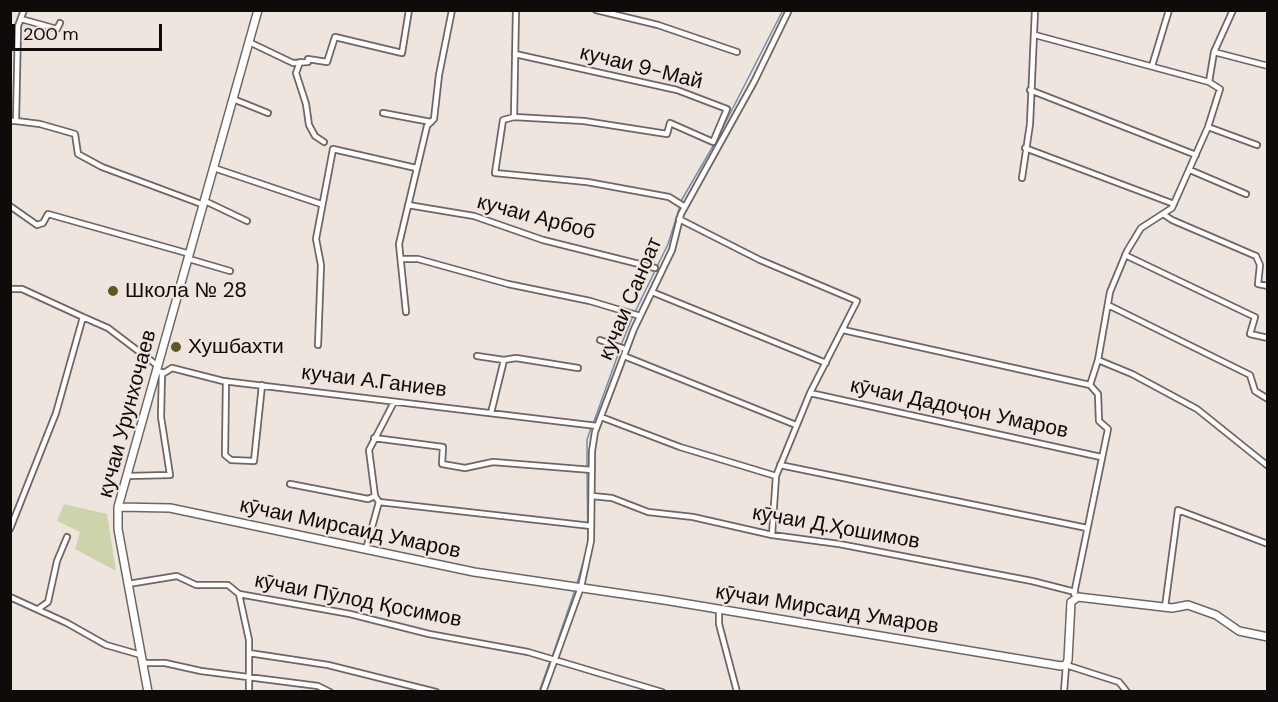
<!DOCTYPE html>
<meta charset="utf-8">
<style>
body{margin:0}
#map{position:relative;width:1278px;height:702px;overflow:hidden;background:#efe5df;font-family:"DM Sans",sans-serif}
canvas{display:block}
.frame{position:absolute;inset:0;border:12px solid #0f0b0a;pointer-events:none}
.scale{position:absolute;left:12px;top:24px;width:150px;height:27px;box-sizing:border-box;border:3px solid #0f0b0a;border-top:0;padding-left:8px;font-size:18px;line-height:21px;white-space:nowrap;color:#0f0b0a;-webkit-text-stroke:4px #efe5df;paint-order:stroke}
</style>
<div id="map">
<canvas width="1278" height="702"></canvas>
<div class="frame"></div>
<div class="scale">200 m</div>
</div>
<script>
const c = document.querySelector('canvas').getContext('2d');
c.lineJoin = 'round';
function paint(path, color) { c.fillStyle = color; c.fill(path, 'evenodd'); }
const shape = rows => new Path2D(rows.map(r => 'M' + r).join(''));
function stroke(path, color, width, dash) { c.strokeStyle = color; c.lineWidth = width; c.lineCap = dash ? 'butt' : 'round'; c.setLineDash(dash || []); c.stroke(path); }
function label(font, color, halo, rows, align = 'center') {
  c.font = font + ' "DM Sans",sans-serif'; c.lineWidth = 4.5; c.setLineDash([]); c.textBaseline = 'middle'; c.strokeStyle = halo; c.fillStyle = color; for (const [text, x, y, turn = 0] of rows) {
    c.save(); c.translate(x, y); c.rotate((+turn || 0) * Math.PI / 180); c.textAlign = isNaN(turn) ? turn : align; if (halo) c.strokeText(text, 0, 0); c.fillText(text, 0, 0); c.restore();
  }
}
paint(shape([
 [64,504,107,514,116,571,75,549,80,532,57,521]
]), '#cdd4ac');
stroke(shape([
 [681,201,716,141,783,10],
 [635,312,668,244,680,206],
 [621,345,633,316],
 [593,424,620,349],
 [587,468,587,440,591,428],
 [587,472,588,546],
 [577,583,586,553],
 [552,657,575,590],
 [539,692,550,661]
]), '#748eb1', 1.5);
const street = shape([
 [596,10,658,25,737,52],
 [21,19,57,29,60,23],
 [1035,35,1209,82],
 [249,42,293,63,308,62,308,59,327,62,335,37,402,53,409,10],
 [1214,52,1268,66],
 [515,54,677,90,727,109,713,142,670,123,667,134,584,121,514,117,503,120,495,173,587,182,669,197,685,207],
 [300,62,296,73,306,104,309,125,315,136,324,142],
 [1152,66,1169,10],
 [1030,90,1196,155],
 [233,99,268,113],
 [383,113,431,122],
 [514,117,516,10],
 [10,121,16,121,18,26,24,10],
 [16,121,40,124,75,134,78,154,102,167,204,205],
 [1208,127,1257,145],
 [1025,148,1174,204],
 [214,168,321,204],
 [1190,170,1246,194],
 [1022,178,1030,124,1035,10],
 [205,201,247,221],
 [408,205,474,216,543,240,655,268],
 [10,206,37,225,43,223,48,214,190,254],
 [1163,214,1172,220,1256,256,1260,265,1258,284,1268,286],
 [679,219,760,260,857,301,810,393,776,476,772,535],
 [1125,255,1255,317,1250,334,1268,338],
 [189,259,230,271],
 [401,259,418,259,508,284,590,301,640,316],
 [10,289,22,289,83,317],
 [652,292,826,363],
 [1108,305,1250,375,1255,391,1268,399],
 [406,312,399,244,427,126,434,119,439,75,452,10],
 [843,330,1090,385],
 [600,340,625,349],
 [318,345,321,265,316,239,333,149,416,168],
 [477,356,504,360,491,413],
 [624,356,796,425],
 [504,360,516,358,578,368],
 [1098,360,1132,374,1197,409,1268,466],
 [157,371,164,373,172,368,223,381,597,426],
 [226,381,225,455,231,460,254,461,262,385],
 [1090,385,1098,360,1110,292,1127,251,1141,228,1172,208,1208,127,1220,89,1209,82,1214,52,1233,10],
 [810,393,1101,457],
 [394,402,369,450,375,496,379,502,591,526],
 [601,417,680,447,776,476],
 [374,438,443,447,442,464,465,468,493,462,592,470],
 [780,465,1087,528],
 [127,476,170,475,161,417,162,372],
 [290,484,368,499,375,496],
 [592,496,612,498,648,512,693,517,772,535,839,544,1032,581,1075,592],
 [10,529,56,413,83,317,108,328,158,366],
 [366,549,379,502],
 [128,584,177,576,196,585,228,585,239,594,350,614,429,634,528,652,662,692],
 [239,594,249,640,249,692],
 [1074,594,1108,429,1099,421,1098,394,1090,385],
 [10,597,67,623,106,645,141,655],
 [1165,607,1178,510,1268,544],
 [38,609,48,602,57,561,67,537],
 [719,609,719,624,737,692],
 [249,653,328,665,436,692],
 [142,663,165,663,201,671,318,686,330,692],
 [543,692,581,587,591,541,592,451,595,432,634,329,672,250,681,214,754,82,789,10],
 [1064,692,1066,665,1119,682,1127,692]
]);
const secondary = shape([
 [118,507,170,508,474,572,664,600,1061,666,1066,665,1068,660,1071,602,1078,597,1172,608,1188,605,1216,615,1239,631,1268,637],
 [148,692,118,529,118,507,258,10]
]);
stroke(street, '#6f6662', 8);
stroke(secondary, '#6f6662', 10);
stroke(street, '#fff', 4.5);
stroke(secondary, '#fff', 7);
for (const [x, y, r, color] of [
 [113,291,6,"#5f5622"],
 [176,347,6,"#5f5622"]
]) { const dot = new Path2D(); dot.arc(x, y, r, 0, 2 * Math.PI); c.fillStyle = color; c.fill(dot); stroke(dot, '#efe5df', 2); }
label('21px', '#0f0b0a', '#efe5df', [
 ["кучаи 9-Май",641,68,14],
 ["кучаи Арбоб",536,218,15],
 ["кучаи Саноат",631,299,-67],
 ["кучаи А.Ганиев",374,382,7],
 ["кӯчаи Дадоҷон Умаров",959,409,12],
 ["кучаи Урунхочаев",128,414,-75],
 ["кӯчаи Д.Ҳошимов",836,528,10],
 ["кӯчаи Мирсаид Умаров",350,529,12],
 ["кӯчаи Пӯлод Қосимов",358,601,11],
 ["кӯчаи Мирсаид Умаров",827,610,9]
]);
label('21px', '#0f0b0a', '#efe5df', [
 ["Школа № 28",125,291],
 ["Хушбахти",188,347]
], 'left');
</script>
